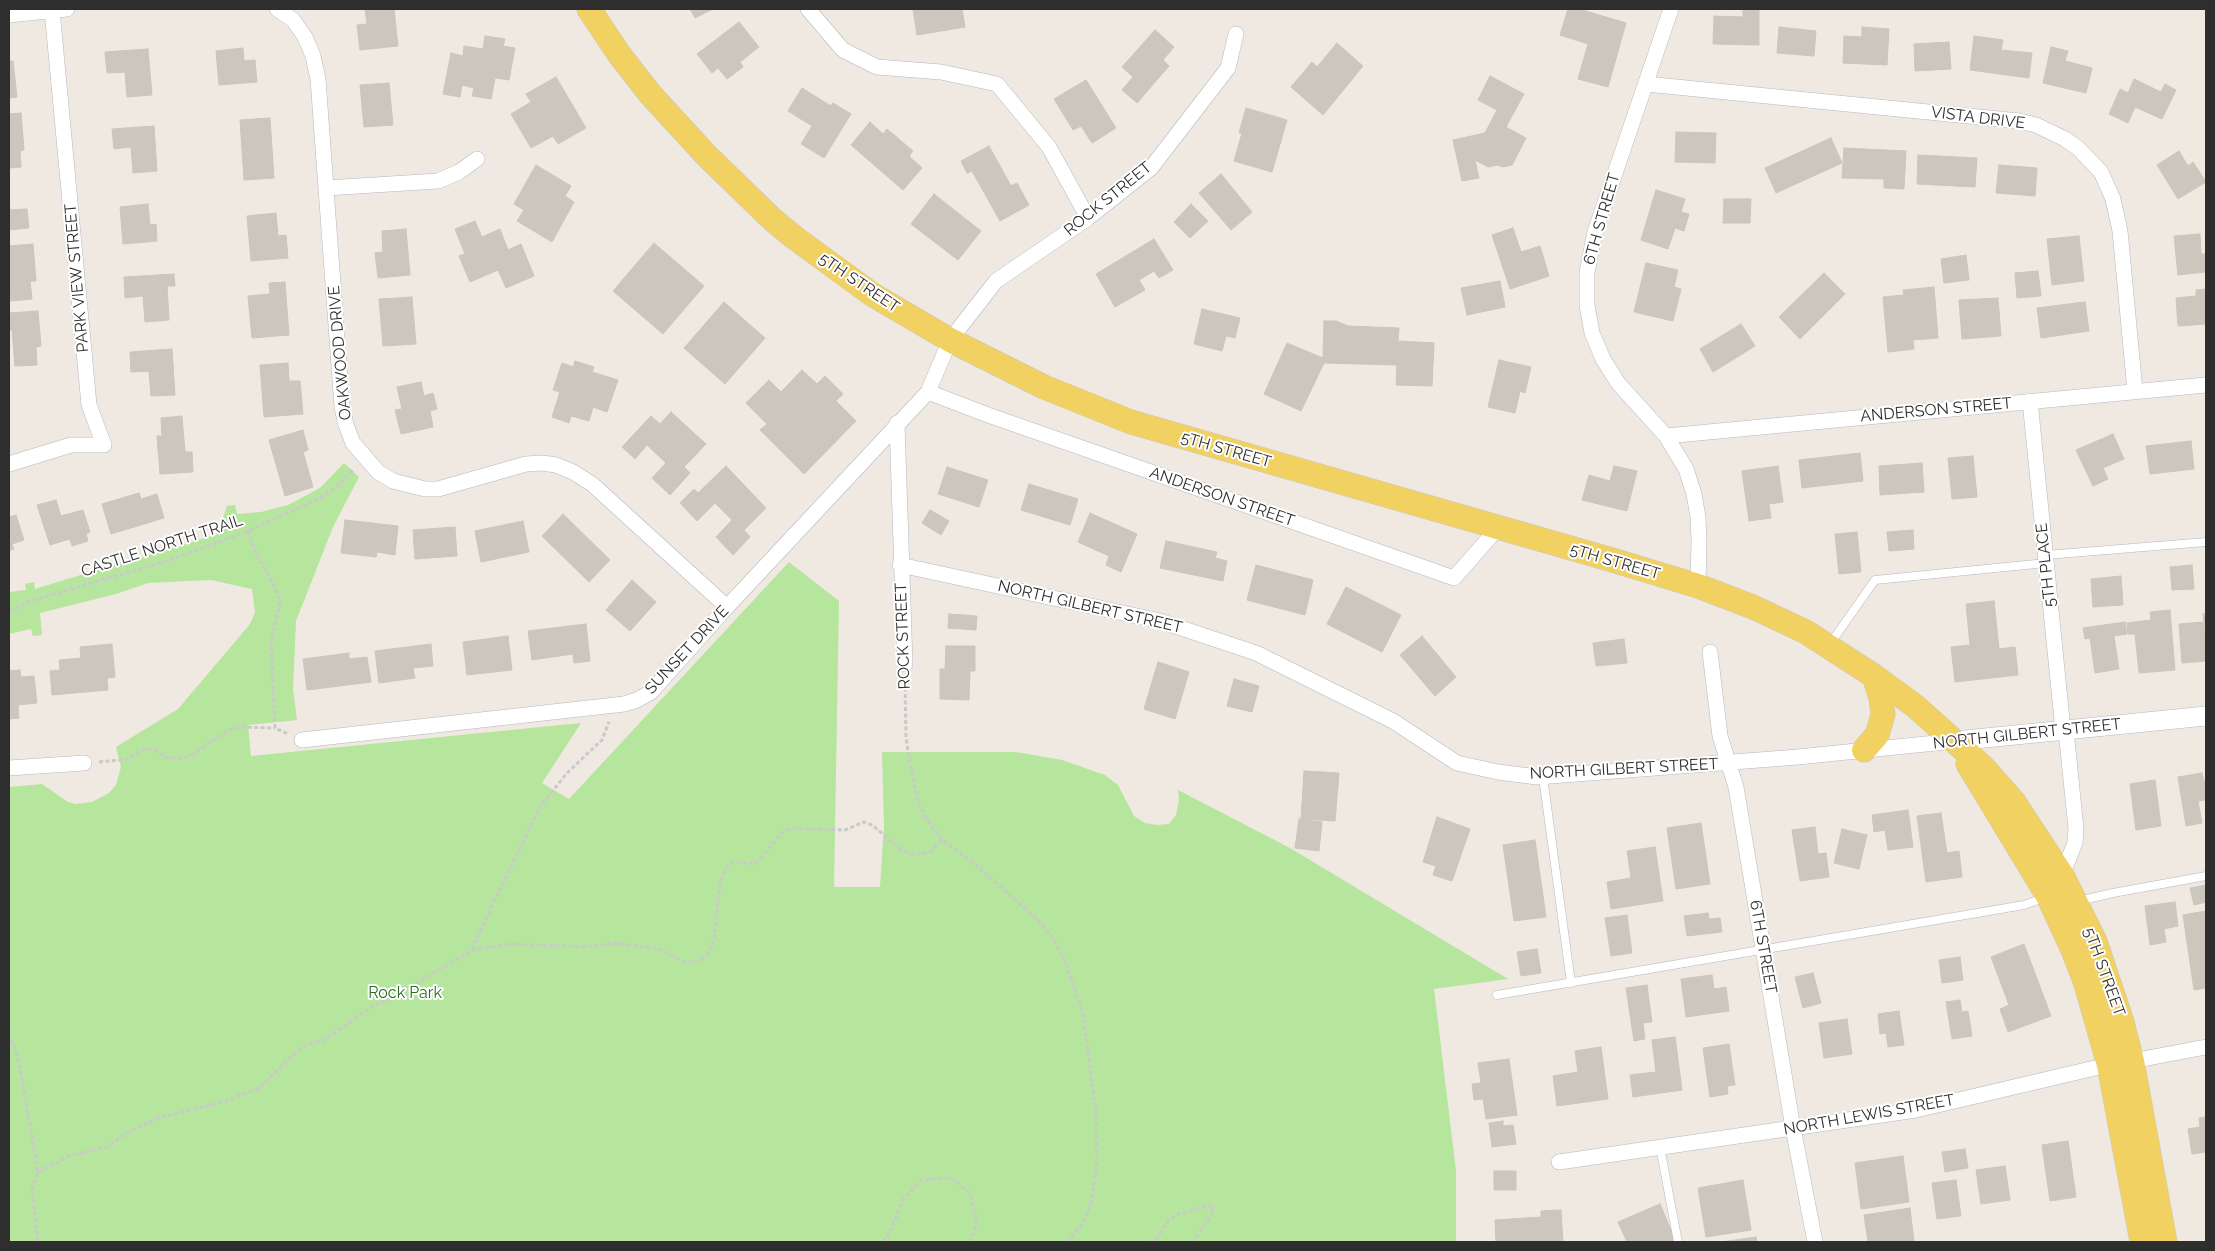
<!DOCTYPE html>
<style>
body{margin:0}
#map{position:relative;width:2215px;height:1251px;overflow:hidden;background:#efe9e1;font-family:Raleway,sans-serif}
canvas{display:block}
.frame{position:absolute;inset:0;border:10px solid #2e2e2e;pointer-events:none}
</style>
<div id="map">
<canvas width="2215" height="1251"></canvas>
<div class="frame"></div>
</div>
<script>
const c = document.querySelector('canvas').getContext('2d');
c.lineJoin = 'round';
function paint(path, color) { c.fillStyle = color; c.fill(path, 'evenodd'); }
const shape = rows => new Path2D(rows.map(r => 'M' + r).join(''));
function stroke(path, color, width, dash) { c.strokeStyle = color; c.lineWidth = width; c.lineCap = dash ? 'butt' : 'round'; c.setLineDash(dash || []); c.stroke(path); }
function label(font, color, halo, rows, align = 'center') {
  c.font = font + ' Raleway,sans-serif'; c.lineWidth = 4; c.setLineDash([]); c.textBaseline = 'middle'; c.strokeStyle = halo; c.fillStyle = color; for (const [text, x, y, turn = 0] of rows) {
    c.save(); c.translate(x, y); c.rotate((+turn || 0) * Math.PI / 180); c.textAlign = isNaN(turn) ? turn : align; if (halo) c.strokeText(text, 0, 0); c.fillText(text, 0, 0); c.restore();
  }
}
paint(shape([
 [344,463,359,477,333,527,296,621,293,688,297,720,248,725,251,756,581,723,542,783,569,799,789,562,839,601,834,887,880,887,884,826,882,752,1016,752,1062,760,1105,775,1118,785,1134,816,1145,823,1157,825,1169,824,1176,815,1179,800,1178,790,1290,848,1508,979,1434,989,1456,1171,1456,1242,9,1242,9,787,42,784,68,802,75,804,92,802,109,793,116,785,121,767,116,747,178,709,250,624,255,612,252,589,211,580,148,583,116,594,40,613,42,635,33,636,31,629,9,634,9,592,26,590,25,584,34,582,35,589,100,569,99,562,110,559,112,566,221,533,220,527,227,506,235,505,237,514,261,512,288,505,320,488]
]), '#b6e59e');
const building = shape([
 [365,9,394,9,398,46,360,50,357,25,367,24,365,9],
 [690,9,713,9,695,18,690,9],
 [913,9,962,9,965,27,917,35,913,9],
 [1568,9,1579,9,1626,23,1608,87,1578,79,1588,44,1560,35,1568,9],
 [1743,9,1759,9,1759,45,1713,44,1714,16,1743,17,1743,9],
 [739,22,759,47,740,62,743,67,727,79,718,68,712,73,697,54,739,22],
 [1779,27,1816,31,1814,56,1777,53,1779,27],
 [1862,27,1889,29,1887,65,1843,63,1844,36,1862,37,1862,27],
 [1155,30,1174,47,1163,60,1169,66,1137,103,1122,90,1133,77,1122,67,1155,30],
 [485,36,505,39,503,46,515,48,509,80,495,78,491,99,472,96,474,88,462,85,460,97,443,94,451,53,463,56,464,46,483,49,485,36],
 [1974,36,2003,40,2001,50,2032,53,2029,78,1970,70,1974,36],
 [1949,42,1951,69,1915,71,1914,44,1949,42],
 [1337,43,1363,66,1323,115,1291,87,1312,62,1317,67,1337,43],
 [2051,47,2068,51,2065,61,2092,68,2086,93,2043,83,2051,47],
 [243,48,244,61,255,60,257,82,219,85,216,51,243,48],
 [148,49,152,95,127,97,125,72,107,73,105,52,148,49],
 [9,61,13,61,17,97,9,98,9,61],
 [1490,76,1524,94,1506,127,1526,138,1512,165,1502,167,1498,165,1488,167,1475,160,1479,178,1462,181,1453,140,1485,133,1497,110,1478,100,1490,76],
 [556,77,586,128,558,144,553,136,531,148,511,114,531,102,526,94,556,77],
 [2134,79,2161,92,2165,84,2176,90,2162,119,2135,107,2128,123,2109,114,2120,89,2128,93,2134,79],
 [1086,80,1116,128,1092,143,1081,126,1073,130,1054,99,1086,80],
 [389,83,393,125,364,127,360,85,389,83],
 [802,88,831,106,833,103,851,114,824,158,801,144,812,126,788,111,802,88],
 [1246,108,1287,120,1272,172,1234,161,1242,133,1239,133,1246,108],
 [21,113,24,150,20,151,21,167,9,168,9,114,21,113],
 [270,118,274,178,244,180,240,120,270,118],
 [870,122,883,134,887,129,913,151,909,156,922,168,903,190,851,145,870,122],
 [154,126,157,171,133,173,131,147,114,149,112,129,154,126],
 [1676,132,1716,133,1715,163,1675,162,1676,132],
 [1831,138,1842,163,1776,193,1765,168,1831,138],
 [989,146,1011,186,1017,183,1029,205,1000,221,972,171,967,173,961,161,989,146],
 [1844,148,1906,151,1904,189,1884,188,1884,179,1842,178,1844,148],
 [2179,151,2188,166,2193,162,2206,182,2178,199,2157,165,2179,151],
 [1918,155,1977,158,1975,187,1917,184,1918,155],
 [536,165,571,186,565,196,574,202,552,242,517,221,524,210,514,204,536,165],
 [1999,165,2037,168,2035,196,1996,193,1999,165],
 [1221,174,1252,212,1231,230,1199,193,1221,174],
 [1656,190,1685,199,1681,212,1689,214,1684,231,1675,228,1668,249,1641,240,1656,190],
 [934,194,981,231,958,260,911,224,934,194],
 [9,199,10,210,27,209,29,228,9,230,9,199],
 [1724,199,1751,199,1750,223,1723,223,1724,199],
 [148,204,150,225,156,224,157,241,123,244,120,207,148,204],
 [1191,204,1208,221,1190,238,1174,222,1191,204],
 [276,213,278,236,286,235,288,258,251,261,247,216,276,213],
 [475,221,482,237,500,229,508,250,521,244,534,276,506,288,498,270,470,282,459,256,465,254,455,229,475,221],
 [1513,228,1521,252,1540,246,1549,276,1510,289,1492,235,1513,228],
 [406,229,410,275,378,278,375,253,383,252,382,231,406,229],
 [2200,234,2201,254,2206,254,2206,272,2178,275,2174,236,2200,234],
 [2079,236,2084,281,2052,285,2047,239,2079,236],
 [1154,239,1173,270,1159,278,1154,271,1139,280,1145,290,1115,307,1096,274,1154,239],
 [654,243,704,286,663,334,613,291,654,243],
 [33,244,36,281,30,281,32,299,10,301,9,246,33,244],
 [1966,255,1969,280,1944,283,1941,259,1966,255],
 [1646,263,1678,270,1674,287,1681,289,1673,321,1634,312,1646,263],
 [2038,271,2041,296,2017,298,2015,273,2038,271],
 [1824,273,1845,294,1800,339,1779,317,1824,273],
 [174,274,175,286,167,286,169,320,145,322,143,296,125,298,124,277,174,274],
 [1500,281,1505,307,1467,315,1461,288,1500,281],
 [285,282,289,335,252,338,248,296,270,294,269,283,285,282],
 [1934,287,1938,338,1913,340,1914,349,1888,352,1883,297,1904,295,1903,290,1934,287],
 [2206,289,2206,324,2178,326,2176,298,2196,296,2196,290,2206,289],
 [412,297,416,344,383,346,379,299,412,297],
 [1998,298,2001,336,1962,339,1959,300,1998,298],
 [724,302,765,338,725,384,684,348,724,302],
 [2085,302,2089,331,2041,338,2037,308,2085,302],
 [1202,309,1240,318,1235,338,1226,336,1222,351,1194,344,1202,309],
 [38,311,41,346,36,347,37,365,15,366,12,330,9,330,9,313,38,311],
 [1324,321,1336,321,1348,326,1399,328,1398,341,1434,343,1432,386,1396,385,1397,365,1324,363,1301,411,1264,394,1287,343,1323,358,1324,321],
 [1741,324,1755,346,1713,372,1700,349,1741,324],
 [172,349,175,395,151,396,149,371,131,372,130,352,172,349],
 [1499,360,1531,367,1525,393,1520,391,1515,413,1488,407,1499,360],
 [575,361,594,367,592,372,618,380,607,412,593,407,589,421,571,416,569,423,552,417,560,392,553,390,562,363,573,367,575,361],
 [288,363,289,381,300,381,303,414,264,417,260,365,288,363],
 [802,370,817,384,825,376,843,394,836,401,856,421,804,474,760,430,767,424,746,403,769,380,781,392,802,370],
 [421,382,424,396,433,393,437,409,430,411,433,427,401,434,395,410,402,409,397,387,421,382],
 [671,412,706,444,684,467,690,473,670,495,652,478,666,463,647,445,635,459,622,447,651,416,660,424,671,412],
 [182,416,185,452,192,452,193,472,160,474,157,436,162,436,161,418,182,416],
 [303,430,308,450,303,452,313,487,285,496,269,440,303,430],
 [2113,434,2124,459,2103,468,2108,479,2093,486,2076,450,2113,434],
 [2191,441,2194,469,2150,474,2146,446,2191,441],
 [1860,453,1863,481,1802,488,1799,460,1860,453],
 [1973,456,1977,497,1952,499,1948,458,1973,456],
 [1922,463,1924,492,1880,495,1879,466,1922,463],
 [726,466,766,508,744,530,750,537,733,555,716,537,732,520,715,503,697,521,680,503,694,489,698,493,726,466],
 [1614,466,1637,471,1627,511,1582,500,1589,475,1610,481,1614,466],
 [1778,466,1783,502,1769,504,1771,518,1749,521,1742,471,1778,466],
 [947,467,988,480,979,507,938,494,947,467],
 [1029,484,1078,499,1070,525,1021,510,1029,484],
 [139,493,141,499,157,494,164,518,111,534,102,504,139,493],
 [56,500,61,516,83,510,90,532,86,534,88,541,72,546,70,539,50,545,37,505,56,500],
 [930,510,949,521,941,535,922,523,930,510],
 [1090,513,1137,534,1121,572,1106,565,1109,556,1078,542,1090,513],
 [563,514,610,560,589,582,542,536,563,514],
 [16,515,24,540,12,544,14,549,9,551,9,517,16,515],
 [345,520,398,526,395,555,377,552,376,557,341,553,345,520],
 [523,521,529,552,481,562,475,531,523,521],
 [455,527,457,556,415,559,413,530,455,527],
 [1913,530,1914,549,1889,551,1887,532,1913,530],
 [1857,532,1861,572,1839,574,1835,534,1857,532],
 [1166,541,1217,552,1215,558,1227,561,1223,581,1160,568,1166,541],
 [1256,565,1313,580,1305,615,1247,600,1256,565],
 [2192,565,2194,589,2172,590,2170,567,2192,565],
 [2121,576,2123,605,2093,607,2091,579,2121,576],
 [632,580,656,602,630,631,606,610,632,580],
 [1346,587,1401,615,1382,652,1327,624,1346,587],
 [1994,601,1999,649,2015,647,2018,675,1955,682,1951,647,1970,645,1966,604,1994,601],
 [2170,610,2175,670,2139,673,2135,634,2128,634,2127,623,2151,620,2150,612,2170,610],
 [949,614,977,616,976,630,948,628,949,614],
 [2203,614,2206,614,2206,626,2204,626,2206,661,2182,663,2179,624,2204,622,2203,614],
 [2125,622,2127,634,2114,636,2119,669,2095,673,2090,638,2085,639,2083,628,2125,622],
 [586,624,590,661,574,663,573,654,532,660,528,631,586,624],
 [508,636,512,670,467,675,463,642,508,636],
 [1422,636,1456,677,1435,696,1400,655,1422,636],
 [1624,639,1627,663,1596,666,1593,643,1624,639],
 [112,644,115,677,107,678,108,690,52,695,50,671,60,670,59,660,81,658,80,647,112,644],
 [431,644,433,666,413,668,415,678,379,683,375,651,431,644],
 [946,646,975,646,975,671,970,671,969,700,940,699,940,669,945,669,946,646],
 [349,653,349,659,367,657,371,682,307,690,303,659,349,653],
 [1158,662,1189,672,1175,719,1144,709,1158,662],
 [20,670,21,677,34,676,37,703,18,705,19,718,9,719,9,671,20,670],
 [1234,679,1259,686,1252,712,1227,706,1234,679],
 [1304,771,1339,773,1335,821,1301,819,1304,771],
 [2202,773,2204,781,2206,780,2206,800,2198,801,2202,823,2186,826,2178,777,2202,773],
 [2155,780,2161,826,2136,830,2130,784,2155,780],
 [1908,810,1913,847,1888,850,1885,830,1874,832,1872,815,1908,810],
 [1941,813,1947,853,1959,851,1962,877,1926,882,1917,816,1941,813],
 [1437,817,1470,829,1452,881,1433,875,1436,866,1423,862,1437,817],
 [1299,819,1322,822,1319,851,1295,848,1299,819],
 [1701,823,1710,884,1676,889,1667,828,1701,823],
 [1815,827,1818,854,1826,853,1829,877,1800,881,1792,830,1815,827],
 [1842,829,1867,835,1859,869,1834,863,1842,829],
 [1535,840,1546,917,1514,921,1503,845,1535,840],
 [1655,847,1663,901,1611,909,1607,882,1631,878,1627,851,1655,847],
 [2206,885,2206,902,2194,905,2190,888,2206,885],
 [2175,902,2178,926,2164,929,2166,942,2150,945,2145,906,2175,902],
 [2206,911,2206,988,2194,990,2183,915,2206,911],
 [1708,913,1709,919,1720,918,1722,932,1687,936,1684,916,1708,913],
 [1627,915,1632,953,1611,956,1605,918,1627,915],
 [2024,944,2051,1016,2008,1032,2000,1009,2009,1005,1991,957,2024,944],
 [1537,949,1541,973,1521,976,1517,952,1537,949],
 [1960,957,1963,980,1942,983,1939,960,1960,957],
 [1813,973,1821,1003,1803,1008,1795,977,1813,973],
 [1712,975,1714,989,1726,987,1729,1011,1686,1017,1681,979,1712,975],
 [1647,985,1652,1022,1643,1023,1645,1039,1634,1041,1626,988,1647,985],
 [1960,1000,1962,1012,1968,1011,1972,1036,1952,1039,1946,1002,1960,1000],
 [1899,1011,1904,1045,1888,1047,1886,1033,1880,1034,1878,1014,1899,1011],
 [1847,1019,1852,1054,1824,1058,1819,1023,1847,1019],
 [1675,1037,1682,1090,1633,1097,1630,1075,1656,1072,1652,1040,1675,1037],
 [1729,1044,1735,1085,1727,1086,1728,1094,1710,1097,1703,1048,1729,1044],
 [1601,1047,1608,1099,1557,1106,1553,1076,1578,1072,1575,1051,1601,1047],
 [1509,1059,1517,1115,1486,1119,1483,1099,1474,1100,1472,1084,1481,1083,1478,1063,1509,1059],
 [2206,1117,2206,1152,2192,1154,2188,1129,2200,1127,2199,1118,2206,1117],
 [1503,1121,1503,1126,1513,1125,1516,1144,1492,1147,1489,1123,1503,1121],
 [2068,1141,2076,1197,2050,1201,2042,1145,2068,1141],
 [1965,1149,1968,1168,1945,1172,1942,1152,1965,1149],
 [1903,1156,1909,1202,1861,1209,1855,1163,1903,1156],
 [2005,1166,2010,1200,1981,1204,1976,1170,2005,1166],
 [1494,1171,1516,1171,1516,1190,1494,1190,1494,1171],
 [1743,1180,1751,1230,1706,1237,1698,1188,1743,1180],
 [1956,1180,1961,1216,1937,1219,1932,1183,1956,1180],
 [1660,1204,1676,1242,1627,1242,1618,1222,1660,1204],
 [1910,1208,1914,1242,1868,1242,1864,1215,1910,1208],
 [1561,1210,1563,1242,1496,1242,1495,1220,1541,1217,1541,1211,1561,1210],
 [1756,1237,1757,1242,1721,1242,1756,1237]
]);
paint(building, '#cbc7bf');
stroke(building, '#cbc5ba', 1);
const service = shape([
 [2046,555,2206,542],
 [1830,644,1875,580,2046,563],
 [1543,777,1571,983],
 [2078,901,2113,893,2206,876],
 [1497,995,2024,905,2046,897],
 [1660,1147,1678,1242]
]);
const minor = shape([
 [277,9,293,20,305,37,313,56,318,79,342,407,346,425,353,443,378,472,393,481,425,489,438,489,526,464,542,463,556,465,573,472,592,484,727,607],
 [808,9,843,50,877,67,941,72,997,84,1049,147,1088,218],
 [1671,9,1595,232,1587,272,1587,305,1592,333,1603,359,1618,383,1666,436,1686,469,1694,494,1698,517,1699,540,1698,586],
 [9,15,67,9],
 [1646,84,2019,121,2036,125,2065,139,2078,148,2101,172,2113,199,2120,231,2135,391],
 [326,188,438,181,459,172,477,159],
 [928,392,988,415,1454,578,1498,528],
 [2030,401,2063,730],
 [897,423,905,664],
 [1666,436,2206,385],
 [9,464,71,445,104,445,89,405,52,10],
 [900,565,1160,621,1256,653,1393,721,1457,763,1498,772,1537,777,1798,757,1955,741],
 [1710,652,1720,736,1736,787,1793,1128,1815,1242],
 [302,740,624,704,637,700,651,692,727,607,928,392,950,340,996,281,1088,218,1151,168,1228,68,1236,34],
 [9,768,84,763],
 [2062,875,2075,843,2076,829,2066,730],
 [1559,1162,1916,1110,2095,1068,2206,1047]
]);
const tertiary = shape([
 [1955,741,2206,716]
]);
const primary = shape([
 [589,9,619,54,650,94,707,156,773,220,795,238,873,295,950,340,1044,387,1131,422,1609,559,1698,586,1753,607,1806,632,1874,676,1915,706,1983,767,2014,802,2062,875,2095,941,2122,1022,2132,1061,2165,1242],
 [1864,750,1877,735,1883,715,1881,698,1874,676],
 [1968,764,2048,896,2073,950,2086,984,2109,1065,2142,1242]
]);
stroke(service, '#b4b7c1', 9);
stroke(minor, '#b4b7c1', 16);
stroke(tertiary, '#b4b7c1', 20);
stroke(primary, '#c9c9c9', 25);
stroke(shape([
 [248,531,255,551,276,589,280,602,271,640,275,728,288,734],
 [9,611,34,600,170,560,248,531,314,501,333,490,354,469],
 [905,681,906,737,909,758,918,802,926,818,942,840,975,864,1039,921,1052,937,1065,961,1083,1014,1096,1112,1097,1160,1091,1204,1085,1219,1068,1242],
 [99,762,128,759,139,751,149,749,157,751,166,757,182,759,193,754,227,731,241,727,275,728],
 [473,950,477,937,541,805,568,772,602,740,609,722],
 [9,1034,19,1062,38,1172,32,1188,38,1242],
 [38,1172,70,1156,107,1147,125,1134,158,1118,223,1102,259,1088,298,1050,306,1045,324,1040,373,1006,387,1000,473,950,511,944,585,947,616,943,660,949,686,963,702,959,709,953,714,939,720,885,724,873,729,864,735,862,755,864,784,831,792,828,845,830,864,822,872,825,902,850,913,855,930,852,942,840],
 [883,1242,889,1234,903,1200,921,1180,951,1178,970,1193,977,1222,974,1233,969,1242],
 [1144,1242,1155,1241,1167,1222,1178,1214,1213,1205,1213,1213,1193,1242]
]), '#c9c9c9', 3, [4, 2.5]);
stroke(service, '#fff', 8);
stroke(minor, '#fff', 15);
stroke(tertiary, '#fff', 19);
stroke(primary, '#f2d163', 24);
label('16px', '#2e2e2e', '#fff', [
 ["VISTA DRIVE",1978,118,7],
 ["ROCK STREET",1108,199,-39],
 ["6TH STREET",1602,219,-74],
 ["PARK VIEW STREET",77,278,-95],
 ["5TH STREET",859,283,34],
 ["OAKWOOD DRIVE",340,353,-95],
 ["ANDERSON STREET",1936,410,-5],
 ["5TH STREET",1226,450,16],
 ["ANDERSON STREET",1222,497,19],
 ["CASTLE NORTH TRAIL",162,546,-18],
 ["5TH STREET",1615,562,16],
 ["5TH PLACE",2046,565,-96],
 ["NORTH GILBERT STREET",1090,607,13],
 ["ROCK STREET",903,636,-92],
 ["SUNSET DRIVE",687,650,-47],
 ["NORTH GILBERT STREET",2027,734,-6],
 ["NORTH GILBERT STREET",1624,769,-3],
 ["6TH STREET",1763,947,80],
 ["5TH STREET",2104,972,70],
 ["NORTH LEWIS STREET",1869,1115,-10]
]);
label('16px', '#2c6e1b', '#fff', [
 ["Rock Park",405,993]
]);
</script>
